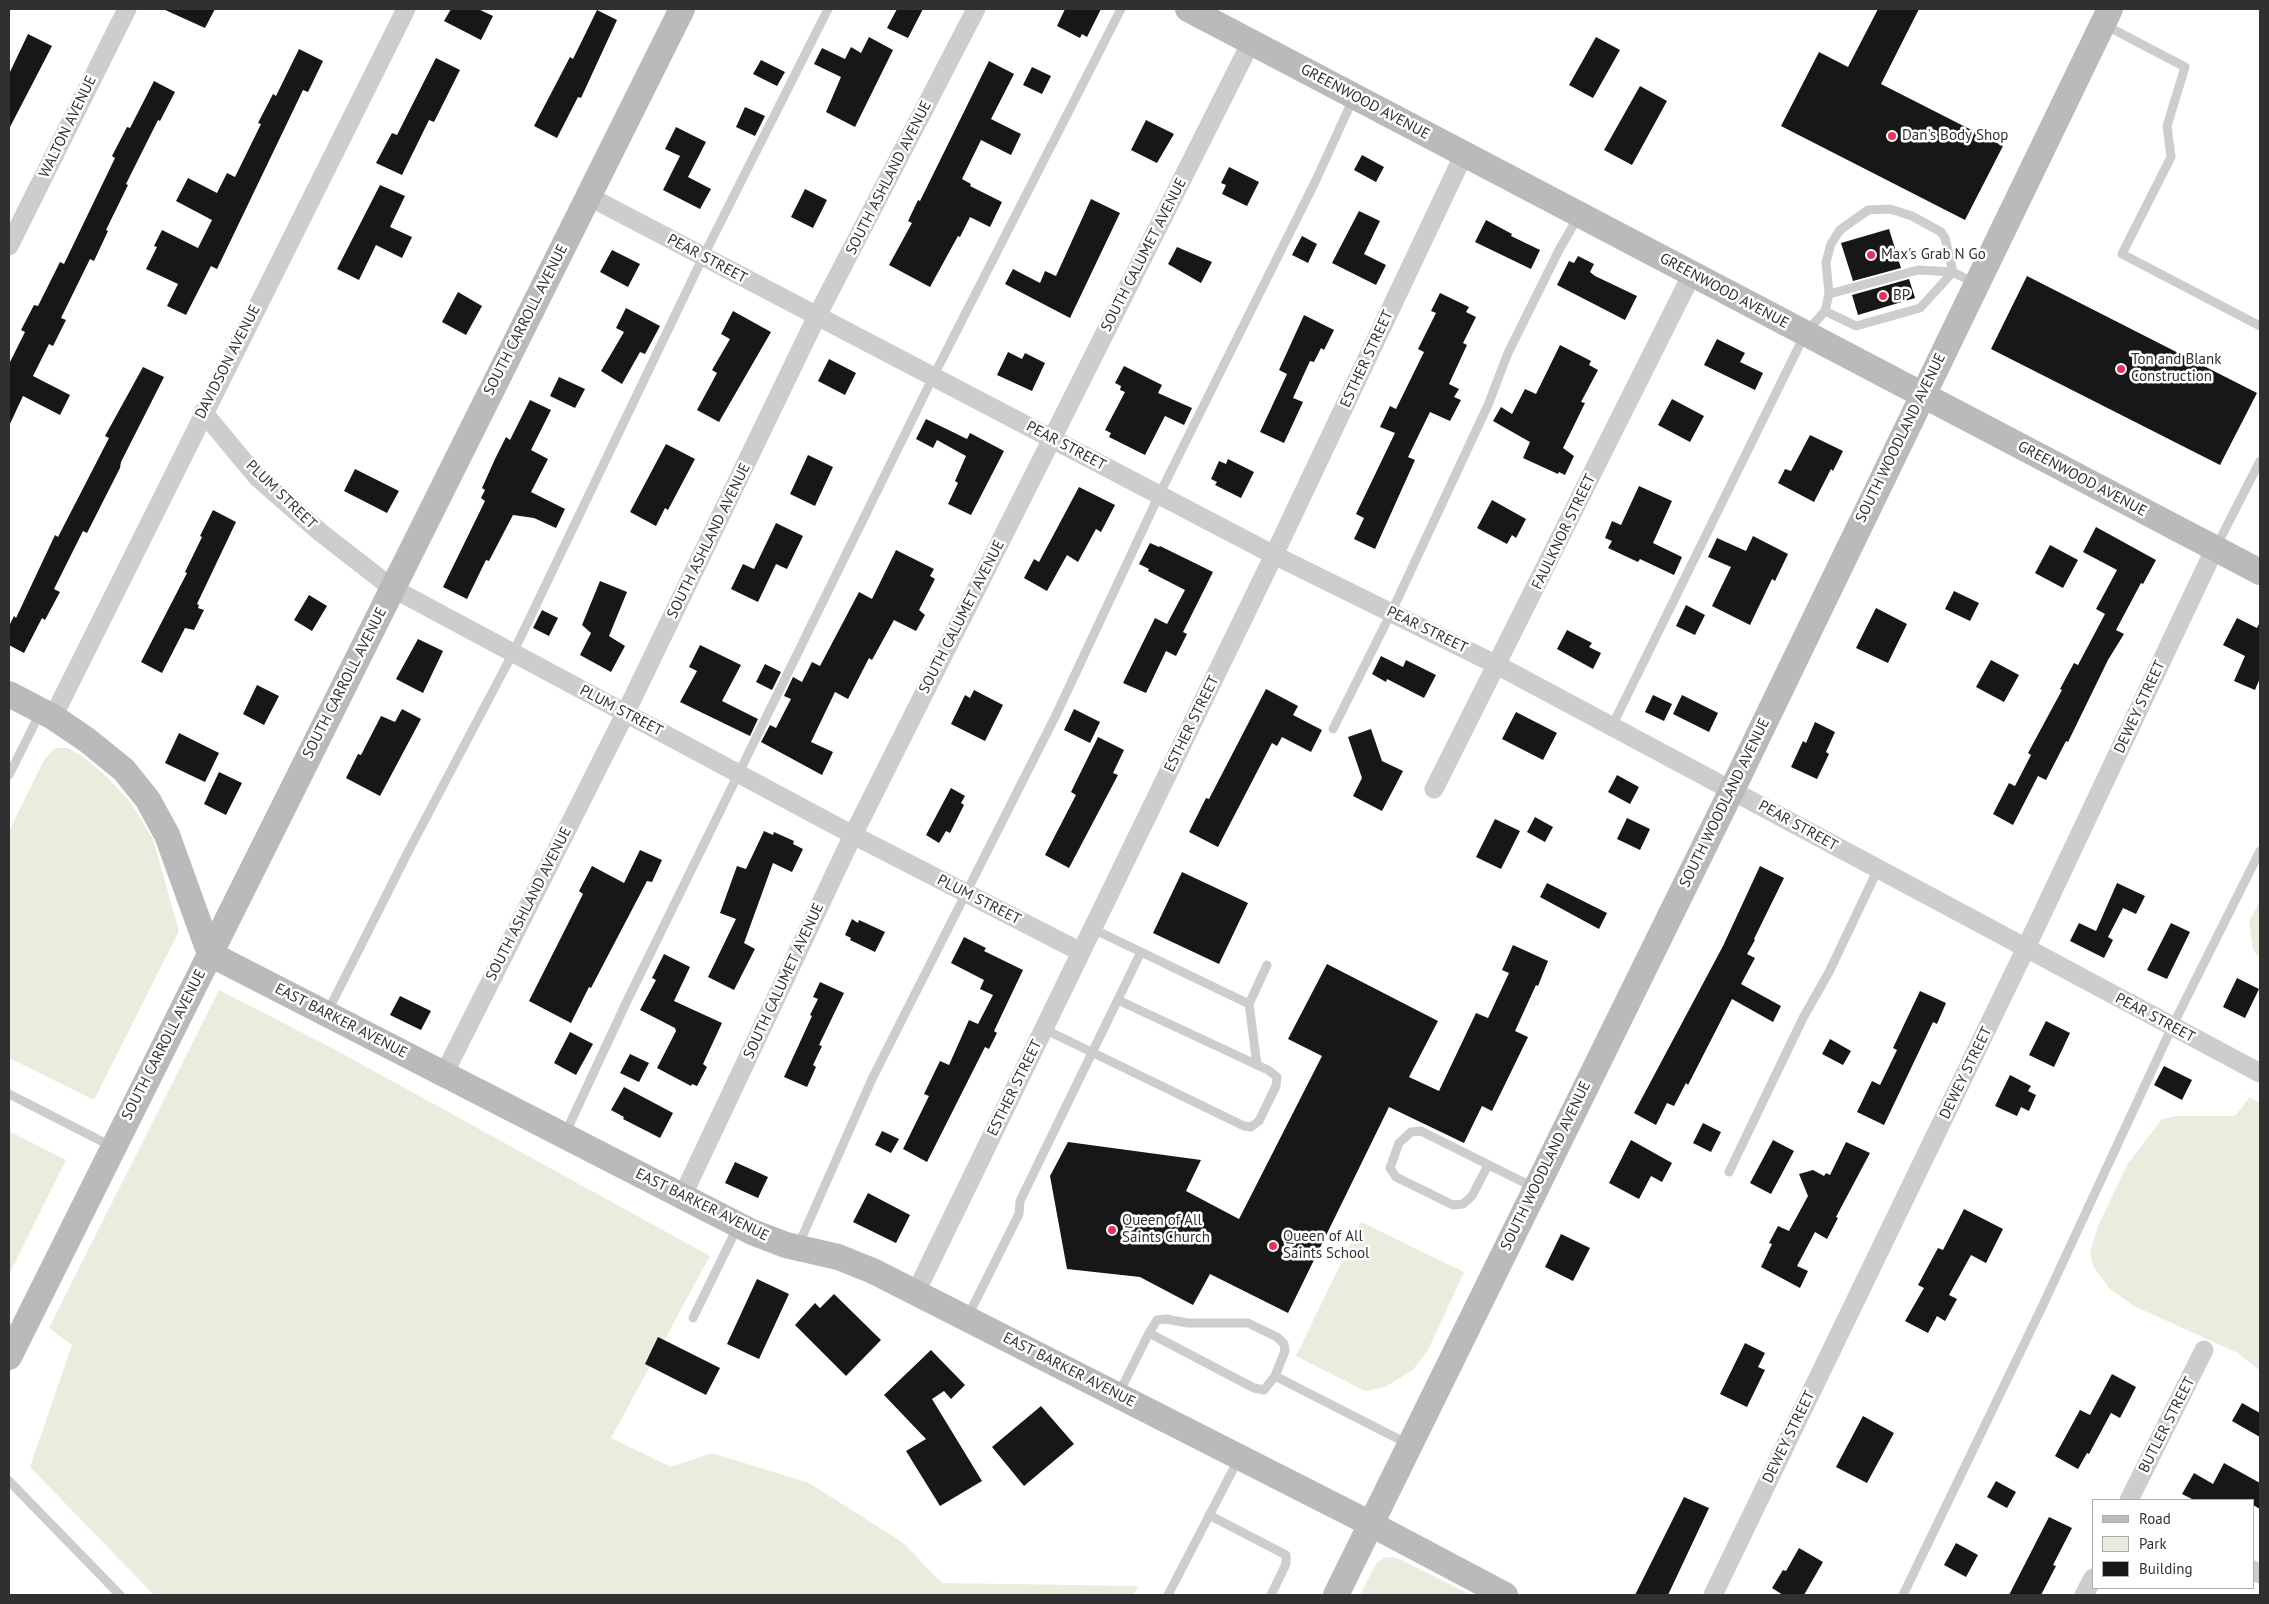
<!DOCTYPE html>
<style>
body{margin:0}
#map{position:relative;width:2269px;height:1604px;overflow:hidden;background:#fff;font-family:"PT Sans",sans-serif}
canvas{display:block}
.frame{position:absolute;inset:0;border:10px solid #303030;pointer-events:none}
.legend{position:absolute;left:2092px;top:1499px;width:162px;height:90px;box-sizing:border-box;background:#fff;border:1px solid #acacac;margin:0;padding:6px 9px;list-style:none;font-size:15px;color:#303030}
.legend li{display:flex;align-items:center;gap:10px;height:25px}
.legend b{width:25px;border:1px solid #acacac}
</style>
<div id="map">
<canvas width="2269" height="1604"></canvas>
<div class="frame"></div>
<ul class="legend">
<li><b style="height:6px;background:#bababa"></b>Road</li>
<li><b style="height:14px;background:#e8edde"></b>Park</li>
<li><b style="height:14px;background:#171717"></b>Building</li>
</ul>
</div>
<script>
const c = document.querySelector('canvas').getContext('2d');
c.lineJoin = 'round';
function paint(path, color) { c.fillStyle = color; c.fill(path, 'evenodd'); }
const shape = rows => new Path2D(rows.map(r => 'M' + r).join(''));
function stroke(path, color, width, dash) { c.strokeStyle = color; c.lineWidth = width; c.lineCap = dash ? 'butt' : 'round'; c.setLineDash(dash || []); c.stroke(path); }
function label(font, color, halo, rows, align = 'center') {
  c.font = font + ' "PT Sans",sans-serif'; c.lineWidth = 5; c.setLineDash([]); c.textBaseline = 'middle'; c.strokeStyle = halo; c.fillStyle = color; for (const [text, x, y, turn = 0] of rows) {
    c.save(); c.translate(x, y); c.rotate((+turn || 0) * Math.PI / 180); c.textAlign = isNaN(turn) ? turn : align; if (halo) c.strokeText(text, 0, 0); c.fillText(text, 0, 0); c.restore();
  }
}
paint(shape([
 [55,748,68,748,82,756,106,776,131,803,153,839,179,931,94,1100,9,1058,9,831,44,760],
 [2260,901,2260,958,2253,950,2249,922],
 [219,990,332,1048,710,1256,611,1438,671,1467,712,1453,809,1483,902,1542,942,1583,1138,1586,1133,1595,154,1595,30,1467,72,1345,49,1328],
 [2250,1097,2260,1103,2260,1371,2238,1353,2134,1306,2110,1289,2093,1266,2090,1253,2098,1226,2127,1165,2162,1119,2177,1116,2235,1116],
 [9,1131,66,1160,9,1275],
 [1361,1222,1464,1272,1428,1350,1413,1370,1385,1387,1365,1391,1296,1356],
 [1392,1557,1399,1559,1471,1595,1360,1595,1375,1565,1384,1558]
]), '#e8edde');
paint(shape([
 [163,9,215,9,205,28],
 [451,9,478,9,493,16,481,40,444,21],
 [897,9,923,9,908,38,887,28],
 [1065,9,1101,9,1087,37,1082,34,1080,38,1057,26],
 [1878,9,1919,9,1881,84,2003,146,1965,220,1781,126,1819,52,1848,67],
 [597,10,617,20,581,98,578,97,557,138,534,126,570,57,573,59],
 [28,34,52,46,9,129,9,74],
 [869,37,893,50,855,127,826,112,841,77,814,64,822,48,845,59,851,47,861,53],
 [1596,37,1620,50,1593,98,1569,85],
 [299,49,323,61,308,92,303,90,217,269,211,266,186,315,167,306,178,284,146,269,157,247,154,246,162,230,198,248,212,220,176,201,188,178,217,193,227,173,235,177,261,124,258,123,273,94,276,96],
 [436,58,460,70,434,122,429,120,402,175,376,163,392,133,397,135],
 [761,60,785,72,777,86,753,74],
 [989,61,1014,74,991,119,1021,134,1011,155,981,140,962,179,971,184,970,186,1002,202,990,227,970,217,960,237,958,236,930,287,889,265,912,223,908,221,918,200,920,201],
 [1032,67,1051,76,1042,94,1023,85],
 [154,81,175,92,160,121,158,120,126,184,128,185,106,230,108,231,94,261,90,259,61,318,66,320,53,346,49,344,33,376,70,395,60,415,23,396,9,426,9,364,25,332,21,330,34,305,38,306,60,262,64,264,115,158,112,156,127,127,130,128],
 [1640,86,1667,101,1632,165,1604,150],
 [745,107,765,116,755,136,736,127],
 [1146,120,1174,134,1157,163,1131,150],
 [676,127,706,142,688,177,711,189,700,209,663,190,680,156,665,149],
 [1362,155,1384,167,1376,182,1354,170],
 [1229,167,1259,182,1247,206,1222,194,1226,185,1221,183],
 [380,185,405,196,390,227,412,237,402,258,376,245,359,280,337,269],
 [805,189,827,200,813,228,791,217],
 [1091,199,1120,213,1070,318,1005,284,1013,269,1040,283,1045,271,1056,276],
 [1359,211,1380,221,1364,254,1386,265,1376,285,1332,263],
 [1486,220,1512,234,1511,236,1540,250,1531,269,1475,242],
 [1889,229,1901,268,1853,281,1841,243],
 [1302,236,1317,244,1308,263,1292,255],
 [1177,247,1212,262,1201,283,1168,264],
 [612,250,640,264,628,287,600,272],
 [1578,256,1594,264,1590,272,1595,276,1637,296,1625,320,1557,285,1569,261,1574,263],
 [2027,276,2257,393,2220,465,1991,349],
 [1909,279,1915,298,1858,315,1852,295],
 [458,292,482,306,466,335,442,322],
 [1440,293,1469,307,1466,312,1476,317,1463,343,1467,345,1449,384,1459,389,1454,397,1461,400,1450,421,1430,412,1408,457,1415,460,1375,549,1354,539,1364,518,1356,514,1395,433,1380,427,1390,406,1396,409,1424,352,1418,349,1436,313,1431,311],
 [626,308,660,326,645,354,640,352,622,384,601,371,624,332,616,328],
 [733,311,771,332,719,422,697,410,717,373,712,370,730,339,721,334],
 [1304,315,1334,330,1324,350,1321,348,1314,362,1310,361,1293,398,1303,402,1284,443,1260,432,1287,374,1279,370],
 [1717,339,1745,353,1740,362,1763,373,1755,390,1704,365],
 [1560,345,1591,361,1589,365,1598,370,1581,402,1585,403,1563,448,1574,456,1565,475,1559,472,1558,474,1523,458,1530,442,1493,421,1501,407,1512,414,1525,389,1536,394],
 [1008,352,1022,359,1025,353,1045,363,1032,391,997,375],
 [829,359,856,373,845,395,818,381],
 [1124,366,1162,385,1158,393,1192,408,1184,425,1165,416,1145,455,1109,437,1111,433,1105,430,1125,392,1120,390,1121,386,1115,383],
 [143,367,164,377,121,462,120,468,87,533,83,531,54,589,60,592,45,620,42,618,24,653,9,645,9,626,14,616,16,618,55,535,58,537,109,438,105,436],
 [559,377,585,389,575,408,550,396],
 [1672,399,1704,416,1690,442,1658,425],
 [530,400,551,410,531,450,548,459,531,492,565,509,556,528,534,518,513,515,489,561,486,560,467,599,443,587,485,501,481,498,485,490,482,488,495,459,506,437,510,440],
 [926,419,967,439,970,433,1004,451,971,515,948,504,958,483,955,481,966,456,937,440,933,448,916,439],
 [1810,435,1843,451,1833,471,1831,469,1814,502,1778,483,1785,469,1791,471],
 [666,444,695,459,668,510,665,508,656,526,630,512],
 [808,455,833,467,815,506,790,494],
 [1228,459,1254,472,1241,498,1215,485,1217,482,1211,479,1219,461,1226,464],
 [355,469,399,491,387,513,344,491],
 [1639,486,1672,501,1653,543,1682,557,1674,575,1640,559,1638,562,1608,548,1612,541,1605,538,1612,521,1621,525],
 [1079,487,1115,505,1101,532,1096,529,1078,562,1067,555,1047,591,1024,578,1034,559,1039,562],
 [1492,500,1526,519,1516,538,1512,535,1507,544,1477,528],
 [213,510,236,522,197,604,199,605,198,608,204,610,194,630,185,628,162,673,141,662,187,573,185,572,202,537,200,536],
 [776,523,803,536,787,569,776,564,758,602,731,589,743,564,754,569],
 [2096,527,2156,560,2143,584,2141,583,2116,630,2124,634,2108,660,2068,742,2066,741,2046,780,2038,776,2013,825,1993,814,2009,783,2015,786,2031,755,2028,753,2062,690,2060,689,2074,663,2078,665,2105,614,2096,609,2117,570,2083,552],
 [1753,536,1788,554,1775,581,1772,579,1750,625,1712,606,1731,567,1708,557,1717,538,1746,551],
 [1150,543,1159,547,1160,546,1213,572,1183,632,1187,634,1176,656,1166,651,1146,693,1123,683,1155,618,1167,624,1185,590,1148,571,1149,569,1139,564],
 [2050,545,2078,560,2063,588,2035,573],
 [896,550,934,569,930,576,935,579,919,610,925,615,916,631,894,620,872,660,869,658,848,699,835,692,811,742,833,752,822,775,761,742,770,725,776,728,791,699,784,696,793,677,802,682,812,662,820,666,859,592,872,599],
 [600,581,627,592,609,636,625,646,611,672,580,655,591,633,582,625],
 [1954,591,1979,603,1970,621,1945,609],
 [309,595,327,606,312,631,294,620],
 [1686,605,1705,615,1695,635,1676,626],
 [1876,608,1907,624,1888,663,1856,648],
 [542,610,558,618,549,636,533,628],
 [2237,618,2257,628,2260,622,2260,678,2255,690,2234,681,2245,656,2223,645],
 [1567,630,1592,643,1589,647,1601,653,1593,669,1557,649],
 [418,639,443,651,423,693,396,679],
 [700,645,741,665,722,701,758,719,750,736,680,702,697,671,689,667],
 [1381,656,1403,667,1406,660,1436,675,1424,698,1387,679,1386,682,1372,674],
 [1991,660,2019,675,2004,702,1976,687],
 [765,664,781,672,772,690,756,682],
 [257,685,279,696,264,725,243,714],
 [1266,689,1298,706,1293,715,1322,730,1311,752,1282,737,1277,746,1272,743,1218,847,1189,832,1206,798,1209,799],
 [974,690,1003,705,985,741,951,724,965,695,970,698],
 [1653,695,1672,704,1664,721,1645,712],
 [1682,695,1718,713,1709,732,1673,714],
 [402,709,421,719,380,796,346,778,358,754,361,755,381,716,395,722],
 [1074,709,1100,722,1090,743,1064,730],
 [1516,712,1557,733,1543,760,1502,739],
 [1815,722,1835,732,1826,752,1829,754,1817,779,1791,767,1803,741,1806,743],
 [1371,729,1382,761,1403,771,1382,811,1353,796,1362,778,1348,737],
 [179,733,219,753,205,782,165,763],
 [1098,737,1124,750,1113,773,1118,775,1069,868,1045,855,1076,795,1071,792],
 [219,772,242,783,226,815,204,804],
 [1617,775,1639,787,1630,804,1608,792],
 [951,788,965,796,961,803,964,805,950,833,946,831,939,843,926,835],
 [1535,817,1553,827,1545,842,1527,832],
 [1627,818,1650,829,1640,850,1617,839],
 [1495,819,1520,831,1501,869,1476,857],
 [764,831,773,835,774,832,794,841,793,844,803,849,792,872,773,863,744,943,755,949,734,990,708,977,736,919,720,913,737,866,746,869],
 [640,850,662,860,652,882,647,881,591,988,589,987,571,1023,529,1001,583,894,579,891,592,866,624,883],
 [1760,866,1784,878,1754,939,1755,940,1747,954,1755,958,1741,984,1781,1006,1773,1022,1732,999,1688,1085,1686,1083,1674,1106,1667,1103,1656,1125,1634,1113,1723,946],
 [1182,872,1248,903,1219,964,1153,933],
 [1547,883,1607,913,1599,929,1540,897],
 [2117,883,2145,896,2136,914,2123,908,2108,937,2113,940,2104,958,2070,941,2079,923,2096,931],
 [852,919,858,923,859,920,885,932,875,952,850,940,851,938,845,935],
 [2171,923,2190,932,2167,979,2147,970],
 [964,937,986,948,984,951,1023,970,994,1031,997,1033,989,1049,985,1047,927,1162,903,1149,929,1096,924,1094,940,1061,949,1065,969,1020,978,1024,993,995,980,989,984,980,951,963],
 [1513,945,1548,961,1538,986,1536,985,1515,1031,1528,1037,1492,1111,1482,1106,1464,1143,1389,1107,1288,1313,1210,1274,1193,1305,1140,1277,1067,1269,1050,1176,1068,1142,1201,1160,1186,1191,1239,1219,1322,1056,1288,1039,1327,964,1438,1021,1409,1077,1439,1091,1476,1013,1488,1018,1509,973,1502,970],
 [664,954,690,967,674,1001,722,1023,703,1064,707,1067,697,1086,692,1084,691,1086,657,1068,676,1031,675,1028,640,1010,656,980,652,978],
 [2237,978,2259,989,2245,1018,2223,1007],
 [820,982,844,993,819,1045,822,1046,813,1065,816,1067,807,1087,784,1077,812,1016,810,1015,818,999,813,997],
 [1920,991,1946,1003,1937,1024,1933,1022,1884,1125,1857,1112,1872,1081,1880,1085,1897,1050,1893,1048],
 [400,996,431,1011,421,1030,390,1015],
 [2046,1021,2070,1033,2054,1067,2029,1055],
 [570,1032,593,1044,576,1075,554,1063],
 [1830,1039,1851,1051,1843,1065,1822,1054],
 [630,1054,649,1063,639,1082,620,1073],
 [2164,1066,2192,1080,2182,1100,2154,1085],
 [2010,1075,2031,1086,2028,1091,2036,1095,2029,1111,2021,1107,2017,1116,1995,1106],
 [624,1087,673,1113,660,1138,623,1119,624,1117,611,1110],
 [1703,1123,1721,1132,1711,1152,1693,1143],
 [882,1131,899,1139,891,1153,875,1145],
 [1631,1140,1672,1163,1662,1182,1651,1176,1639,1199,1609,1183],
 [1773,1140,1794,1151,1771,1194,1750,1183],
 [1846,1142,1870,1153,1836,1217,1838,1218,1827,1239,1815,1232,1797,1266,1808,1271,1800,1288,1761,1267,1772,1244,1769,1243,1778,1226,1789,1231,1808,1196,1799,1174,1813,1170,1824,1176,1826,1173,1830,1175],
 [735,1162,768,1177,758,1198,725,1183],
 [868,1193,910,1215,896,1243,853,1222],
 [1964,1209,2003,1229,1986,1263,1971,1255,1949,1295,1957,1299,1945,1321,1937,1316,1928,1333,1905,1321,1924,1288,1918,1285,1938,1248,1943,1250],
 [1561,1234,1590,1248,1573,1281,1545,1267],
 [757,1279,789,1294,759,1359,727,1344],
 [834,1294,881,1340,846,1376,795,1325,815,1303,820,1308],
 [658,1337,720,1368,706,1395,645,1364],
 [1745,1343,1765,1353,1758,1367,1765,1370,1747,1407,1720,1394],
 [931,1350,965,1385,951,1399,944,1391,932,1399,982,1481,940,1506,906,1451,926,1439,884,1395],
 [2112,1374,2136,1387,2120,1418,2111,1413,2089,1454,2087,1453,2078,1469,2055,1456,2080,1410,2090,1415],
 [2242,1403,2260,1413,2260,1437,2232,1421],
 [1041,1406,1074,1444,1024,1486,992,1447],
 [1863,1416,1894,1433,1867,1483,1836,1467],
 [2224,1463,2260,1483,2260,1509,2253,1505,2253,1500,2194,1500,2182,1494,2194,1473,2213,1484],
 [1996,1481,2016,1492,2007,1508,1987,1497],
 [1684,1497,1709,1508,1668,1595,1635,1595],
 [2049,1517,2072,1528,2053,1565,2056,1566,2041,1595,2009,1595],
 [1956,1543,1978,1555,1966,1577,1944,1565],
 [1799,1548,1823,1562,1804,1595,1783,1595,1772,1588,1783,1570,1786,1571]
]), '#171717');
stroke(shape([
 [2105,25,2185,67,2167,126,2171,157,2122,254,2260,326],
 [1825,311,1856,326,1920,308,1953,272,1945,238,1941,232,1912,216,1890,209,1868,210,1840,230,1831,244,1826,262,1829,294],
 [2216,547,2260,461],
 [1612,726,1805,334,1825,311,1829,294,1918,270,1953,272,1976,284],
 [1333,729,1391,613,1488,405,1508,353,1559,250,1578,217],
 [9,775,40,713],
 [1141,952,1249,1004],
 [328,1011,409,850,513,653,703,257,828,9],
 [1044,1029,1244,1126,1251,1127,1259,1121,1276,1086,1277,1077,1268,1070,1118,1000],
 [1257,1065,1249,1004,1267,965],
 [9,1094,111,1146],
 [565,1134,626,1003,933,377,1121,9],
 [1488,1165,1472,1196,1463,1204,1453,1205,1396,1177,1390,1168,1399,1143,1411,1132,1421,1131,1533,1187],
 [1729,1172,1803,1018,1829,972,1878,869],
 [798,1246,872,1079,1057,713,1159,495,1316,180,1353,99],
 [968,1316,1019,1214,1020,1201,1141,952,1093,929],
 [693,1318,737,1228],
 [1275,1376,1408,1444],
 [1119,1393,1149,1333,1157,1320,1166,1319,1188,1323,1248,1323,1277,1337,1284,1344,1285,1351,1275,1376,1264,1390,1254,1388,1149,1333],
 [9,1481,120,1595],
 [1209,1515,1286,1555,1286,1564,1271,1595],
 [1168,1595,1238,1460],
 [1903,1595,2042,1307,2172,1027,2260,851]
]), '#cdcdcd', 9);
stroke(shape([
 [588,196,1274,555,1497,665,2260,1073],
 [9,246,127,9],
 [203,412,257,477,320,532,392,588,853,835,1081,952],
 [53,717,406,9],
 [1434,789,1692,274],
 [444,1074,625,714,817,316,976,9],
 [682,1197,853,835,1251,42],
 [916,1292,1274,555,1464,154],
 [2129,1500,2204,1350],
 [2253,1570,2260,1574],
 [1713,1595,2025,950,2215,548],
 [2084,1595,2093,1578]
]), '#cdcdcd', 19);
stroke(shape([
 [1188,9,2260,572],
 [9,694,53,717,87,740,124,770,148,800,167,835,210,954,752,1232,786,1245,838,1257,873,1271,1371,1524,1505,1595],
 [9,1357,682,9],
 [1336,1595,1732,790,2110,9]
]), '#bababa', 26);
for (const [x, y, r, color] of [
 [1892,136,5,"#e6325e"],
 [1871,255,5,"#e6325e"],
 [1883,296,5,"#e6325e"],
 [2121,369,5,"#e6325e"],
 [1112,1230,5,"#e6325e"],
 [1273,1246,5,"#e6325e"]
]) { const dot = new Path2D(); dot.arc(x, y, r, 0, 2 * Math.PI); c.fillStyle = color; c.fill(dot); stroke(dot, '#fff', 2); }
label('15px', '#303030', '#fff', [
 ["GREENWOOD AVENUE",1365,102,28],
 ["WALTON AVENUE",68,127,-64],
 ["SOUTH ASHLAND AVENUE",889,178,-63],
 ["SOUTH CALUMET AVENUE",1144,255,-63],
 ["PEAR STREET",707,259,28],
 ["GREENWOOD AVENUE",1724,291,28],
 ["SOUTH CARROLL AVENUE",526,320,-63],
 ["ESTHER STREET",1367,359,-65],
 ["DAVIDSON AVENUE",228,362,-63],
 ["SOUTH WOODLAND AVENUE",1901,438,-64],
 ["PEAR STREET",1066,446,28],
 ["GREENWOOD AVENUE",2082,479,28],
 ["PLUM STREET",281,495,44],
 ["FAULKNOR STREET",1564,532,-64],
 ["SOUTH ASHLAND AVENUE",709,541,-64],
 ["SOUTH CALUMET AVENUE",962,617,-63],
 ["PEAR STREET",1427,630,26],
 ["SOUTH CARROLL AVENUE",345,683,-63],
 ["DEWEY STREET",2140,707,-65],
 ["PLUM STREET",621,711,28],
 ["ESTHER STREET",1192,724,-64],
 ["SOUTH WOODLAND AVENUE",1725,803,-64],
 ["PEAR STREET",1798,826,29],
 ["PLUM STREET",979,900,27],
 ["SOUTH ASHLAND AVENUE",529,904,-63],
 ["SOUTH CALUMET AVENUE",784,981,-65],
 ["PEAR STREET",2155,1018,28],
 ["EAST BARKER AVENUE",341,1021,27],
 ["SOUTH CARROLL AVENUE",164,1045,-63],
 ["DEWEY STREET",1966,1073,-64],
 ["ESTHER STREET",1015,1088,-64],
 ["SOUTH WOODLAND AVENUE",1546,1166,-64],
 ["EAST BARKER AVENUE",702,1205,26],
 ["EAST BARKER AVENUE",1069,1370,27],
 ["BUTLER STREET",2167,1425,-63],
 ["DEWEY STREET",1789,1437,-64]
]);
label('15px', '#303030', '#fff', [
 ["Dan's Body Shop",1902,136],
 ["Max's Grab N Go",1881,255],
 ["BP",1893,296],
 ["Ton and Blank",2131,360],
 ["Construction",2131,377],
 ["Queen of All",1122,1221],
 ["Saints Church",1122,1238],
 ["Queen of All",1283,1237],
 ["Saints School",1283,1254]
], 'left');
</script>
